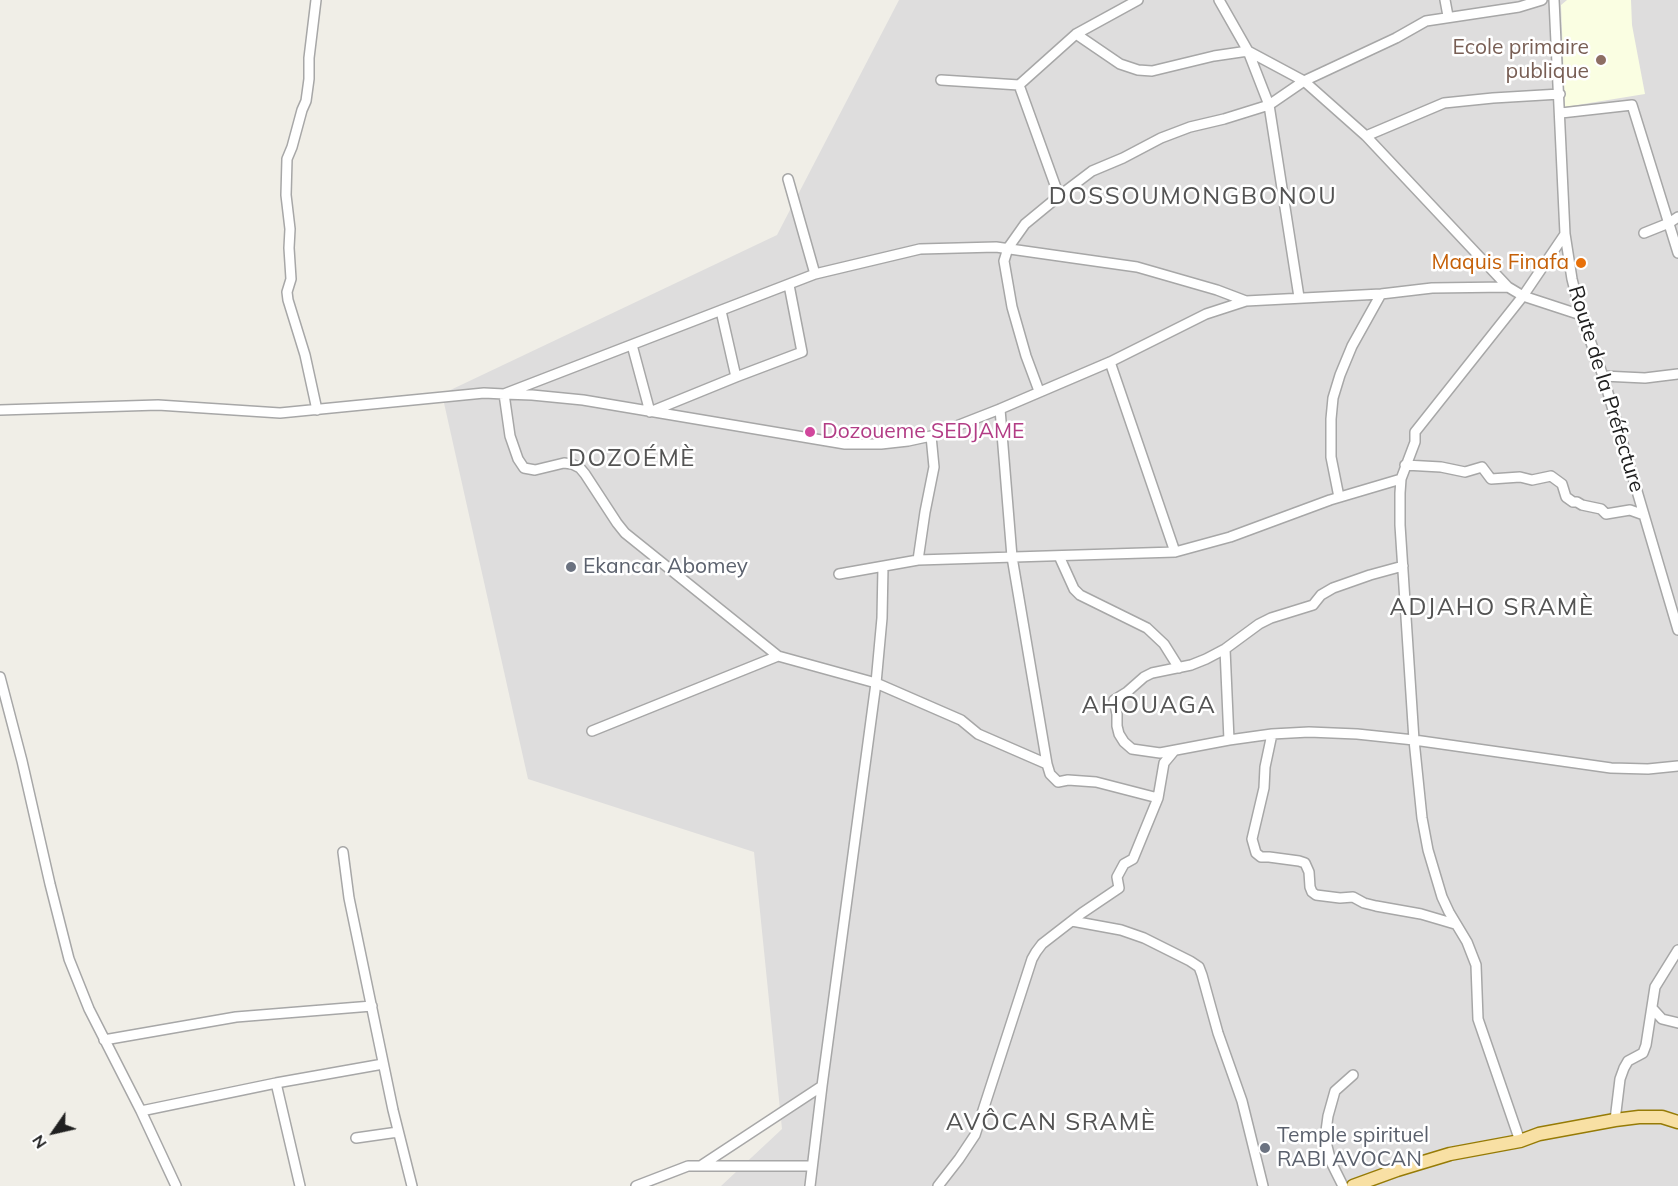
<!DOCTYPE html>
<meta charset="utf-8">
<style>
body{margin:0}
#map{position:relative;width:1678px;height:1186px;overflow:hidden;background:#f0eee7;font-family:Mulish,sans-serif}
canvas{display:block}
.north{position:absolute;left:24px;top:1102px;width:60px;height:60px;-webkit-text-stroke:4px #fff;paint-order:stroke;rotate:236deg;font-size:16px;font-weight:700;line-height:24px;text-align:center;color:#202020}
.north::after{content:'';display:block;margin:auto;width:21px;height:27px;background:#202020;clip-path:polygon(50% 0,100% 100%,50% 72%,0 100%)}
</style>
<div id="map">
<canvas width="1678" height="1186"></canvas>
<div class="north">N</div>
</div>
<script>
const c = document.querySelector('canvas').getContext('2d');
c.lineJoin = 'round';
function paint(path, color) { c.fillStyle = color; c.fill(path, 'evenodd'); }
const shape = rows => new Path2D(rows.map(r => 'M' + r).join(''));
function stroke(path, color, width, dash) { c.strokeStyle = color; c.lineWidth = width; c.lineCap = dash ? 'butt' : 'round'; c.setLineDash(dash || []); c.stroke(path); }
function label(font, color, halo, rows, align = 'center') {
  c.font = font + ' Mulish,sans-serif'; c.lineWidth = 5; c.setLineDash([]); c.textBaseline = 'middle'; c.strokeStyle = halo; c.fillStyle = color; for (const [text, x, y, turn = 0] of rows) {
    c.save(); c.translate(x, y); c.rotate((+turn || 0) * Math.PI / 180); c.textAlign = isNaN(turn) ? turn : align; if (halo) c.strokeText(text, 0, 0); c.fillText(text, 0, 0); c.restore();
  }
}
paint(shape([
 [899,0,1678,0,1678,1186,721,1186,782,1129,754,852,528,779,442,394,777,235]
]), '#dedddd');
paint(shape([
 [1567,0,1631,0,1632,25,1645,94,1565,107,1561,5]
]), '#fafee2');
const minor = shape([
 [316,0,309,58,309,79,306,101,302,110,292,147,287,159,286,195,290,229,289,248,291,279,287,292,288,300,305,355,317,410],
 [1219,0,1248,51,1269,105,1299,297],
 [1445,0,1448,16],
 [1554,0,1565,234,1572,279,1581,315,1603,376,1678,630],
 [1076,34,1120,64,1138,70,1152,71,1214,56,1248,51,1304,81,1366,136,1508,287],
 [941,80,1019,85,1076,34,1138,0],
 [1019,85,1059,196],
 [1561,113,1632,105,1678,253],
 [1366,136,1444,103,1493,98,1560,94],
 [788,179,815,274],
 [1644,233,1669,223,1678,217],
 [721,311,736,377],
 [632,345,650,412,736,377,802,352,789,285],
 [1110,362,1175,552],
 [1603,376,1645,378,1678,374],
 [1039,391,1026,356,1012,307,1004,261,1008,248,1025,224,1059,196,1092,171,1123,158,1161,138,1190,127,1224,119,1269,105,1304,81,1396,38,1426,21,1519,7,1542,0],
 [1000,409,1012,557,1047,764,1050,774,1058,782,1068,780,1096,782,1158,798],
 [0,410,158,405,280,413,484,393,504,394,815,274,920,249,996,247,1137,267,1217,290,1246,301,1381,294,1432,288,1508,287,1523,296,1581,315],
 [1405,465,1441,467,1465,472,1482,467,1491,479,1520,477,1532,480,1551,476,1562,484,1566,497,1573,502,1577,502,1582,505,1601,509,1606,514,1630,510,1644,515],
 [1339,497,1331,457,1331,419,1333,398,1340,375,1352,346,1381,294],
 [1059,556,1074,589,1080,595,1147,628,1164,644,1179,668],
 [918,560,925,512,934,467,931,436],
 [1403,566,1370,575,1333,588,1321,595,1313,605,1271,618,1259,624,1225,649,1206,659,1191,665,1152,673,1144,677,1127,692,1114,700,1117,714,1117,726,1119,734,1124,742,1132,749,1160,753,1229,740,1272,734,1309,732,1357,734,1414,740,1611,768,1648,769,1678,766],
 [839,574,918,560,1175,552,1230,537,1330,500,1401,479],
 [1225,649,1229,740],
 [0,677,22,761,50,884,69,959,89,1009,141,1111,176,1186],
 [592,731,778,656],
 [1272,734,1265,767,1264,788,1252,839,1256,853,1261,857,1269,857,1299,861,1305,863,1309,872,1310,887,1312,892,1316,895,1340,898,1353,897,1364,903,1376,906,1421,914,1455,924],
 [1047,764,978,734,961,720,876,683,778,656,625,533,617,523,585,474,580,468,572,464,564,463,535,470,524,468,518,459,510,436,504,394,532,395,583,400,845,444,881,444,908,441,931,436,1000,409,1110,362,1206,314,1246,301],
 [343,852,349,898,393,1110,412,1186],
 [1072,921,1121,930,1144,938,1190,961,1199,967,1202,975,1218,1033,1242,1101,1263,1186],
 [1652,1008,1662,1019,1678,1023],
 [104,1040,236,1017,372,1006],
 [276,1083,300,1186],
 [141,1111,276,1083,383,1064],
 [1615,1120,1620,1079,1624,1068,1628,1061,1643,1053,1646,1045,1655,987,1678,950],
 [356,1138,398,1132],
 [1520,1141,1478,1019,1476,965,1467,942,1449,912,1442,897,1428,850,1422,818,1414,740,1400,525,1400,493,1401,479,1415,442,1415,432,1523,296,1565,234],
 [702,1165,822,1086],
 [636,1186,688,1166,812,1166],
 [810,1186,822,1086,876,683,882,618,883,567],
 [938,1186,959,1159,975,1135,1032,959,1036,952,1042,944,1082,913,1119,888,1117,877,1124,864,1133,859,1158,798,1164,763,1174,751],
 [1343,1186,1331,1162,1327,1146,1326,1131,1328,1116,1335,1091,1353,1075]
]);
const major = shape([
 [1353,1186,1397,1170,1450,1154,1520,1141,1539,1134,1615,1120,1639,1117,1662,1117,1678,1122]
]);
stroke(minor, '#a7a7a7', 12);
stroke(major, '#967b06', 15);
stroke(minor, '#fff', 9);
stroke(major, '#f8e0a4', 12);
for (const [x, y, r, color] of [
 [1601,60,6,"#8d6e63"],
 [1581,263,6,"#e8710a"],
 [810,432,6,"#d1479c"],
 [571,567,6,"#6b7280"],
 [1265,1148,6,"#6b7280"]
]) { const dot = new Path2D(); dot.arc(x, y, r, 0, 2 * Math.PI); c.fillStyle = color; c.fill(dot); stroke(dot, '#fff', 2); }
label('21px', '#785e54', '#fff', [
 ["Ecole primaire",1589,48],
 ["publique",1589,72]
], 'right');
label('21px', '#c56008', '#fff', [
 ["Maquis Finafa",1569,263]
], 'right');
label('21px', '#202020', '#fff', [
 ["Route de la Préfecture",1606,389,73]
]);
label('21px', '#b23c85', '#fff', [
 ["Dozoueme SEDJAME",822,432]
], 'left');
label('21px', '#5b616d', '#fff', [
 ["Ekancar Abomey",583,567],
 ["Temple spirituel",1277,1136],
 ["RABI AVOCAN",1277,1160]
], 'left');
c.letterSpacing = '1.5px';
label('24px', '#535353', '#fff', [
 ["DOSSOUMONGBONOU",1193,197],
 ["DOZOÉMÈ",632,459],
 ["ADJAHO SRAMÈ",1492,608],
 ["AHOUAGA",1149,706],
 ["AVÔCAN SRAMÈ",1051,1123]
]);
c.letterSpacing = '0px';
</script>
